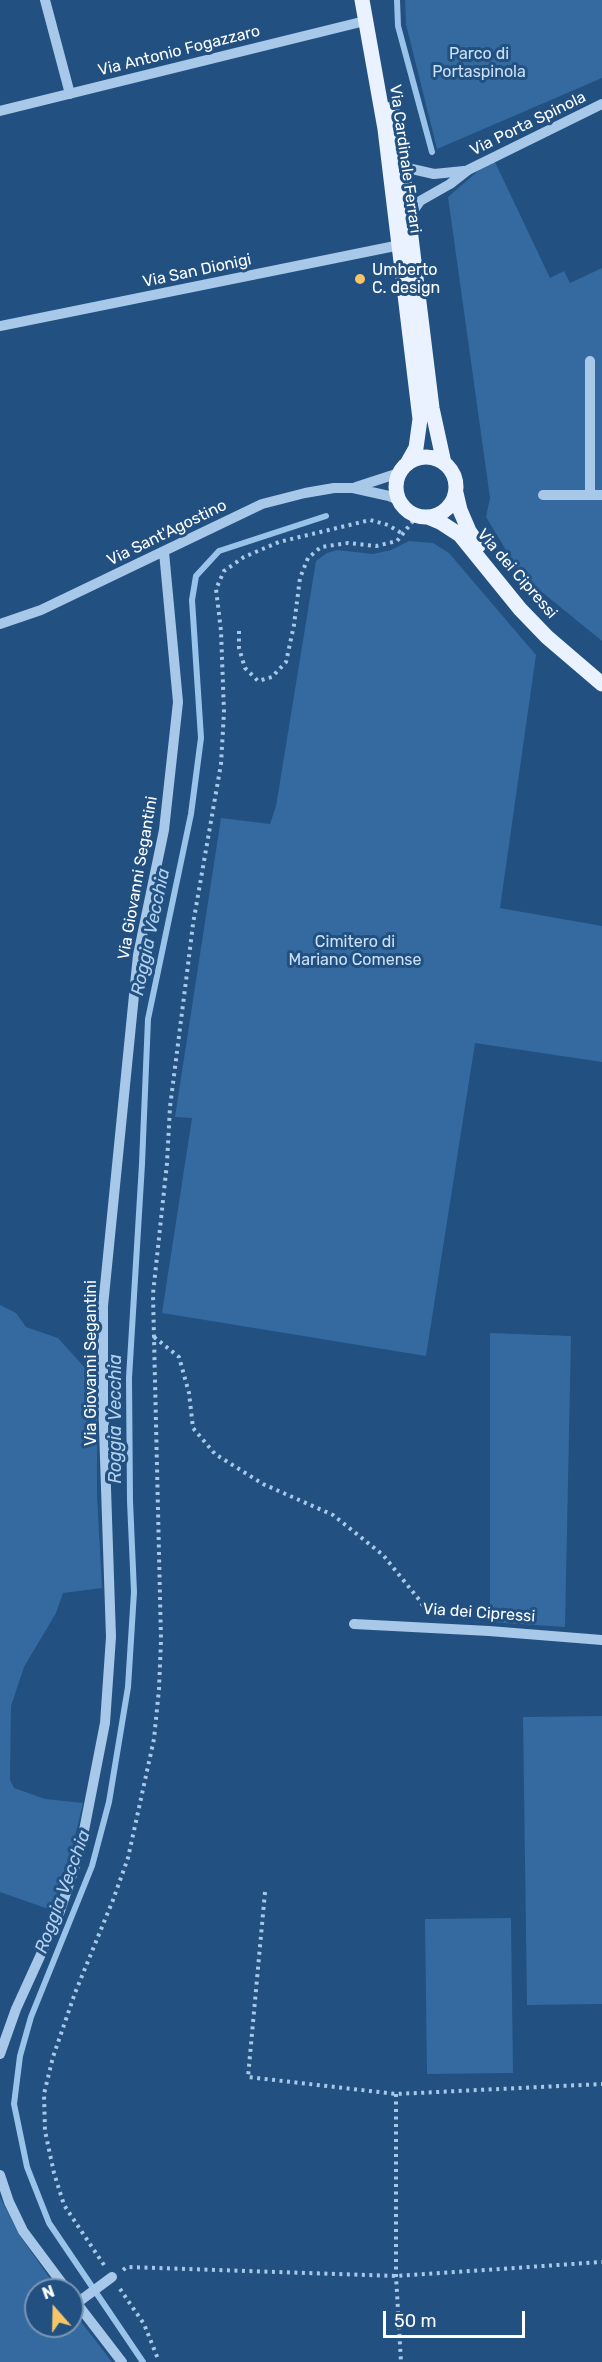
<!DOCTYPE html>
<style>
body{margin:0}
#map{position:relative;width:602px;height:2362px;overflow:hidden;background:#215081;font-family:Rubik,sans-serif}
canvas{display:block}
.north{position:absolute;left:24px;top:2278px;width:60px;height:60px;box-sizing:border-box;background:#215081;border:2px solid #7a96b3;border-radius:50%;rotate:340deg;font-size:16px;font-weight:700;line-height:24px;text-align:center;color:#fff}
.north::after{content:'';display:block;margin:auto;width:21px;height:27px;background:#f5c568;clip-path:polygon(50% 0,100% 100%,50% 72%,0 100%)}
.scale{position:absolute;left:383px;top:2311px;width:142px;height:27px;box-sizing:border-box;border:3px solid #fff;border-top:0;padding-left:8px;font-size:18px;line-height:21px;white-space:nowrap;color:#fff;-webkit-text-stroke:4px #215081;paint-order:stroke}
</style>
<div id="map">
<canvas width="602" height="2362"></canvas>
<div class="north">N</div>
<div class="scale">50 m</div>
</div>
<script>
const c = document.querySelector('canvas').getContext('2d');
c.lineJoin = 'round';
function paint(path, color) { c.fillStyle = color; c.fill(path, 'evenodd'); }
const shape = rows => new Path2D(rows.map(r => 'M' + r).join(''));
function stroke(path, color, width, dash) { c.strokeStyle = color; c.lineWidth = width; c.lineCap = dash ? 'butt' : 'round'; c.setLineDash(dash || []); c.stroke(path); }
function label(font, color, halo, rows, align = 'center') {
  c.font = font + ' Rubik,sans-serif'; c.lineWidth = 6; c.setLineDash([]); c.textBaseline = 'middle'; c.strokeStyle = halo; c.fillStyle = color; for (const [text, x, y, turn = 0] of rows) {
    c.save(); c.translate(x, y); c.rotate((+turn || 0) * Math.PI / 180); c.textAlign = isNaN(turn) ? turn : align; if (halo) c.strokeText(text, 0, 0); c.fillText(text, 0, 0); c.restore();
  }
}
paint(shape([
 [405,0,602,0,602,78,437,149,406,24],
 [493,158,550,278,564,271,570,283,602,268,602,641,521,575,486,517,490,498,448,197],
 [409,541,433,543,449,553,536,655,500,908,602,926,602,1062,475,1043,426,1356,162,1313,192,1118,175,1117,221,818,270,824,276,806,316,561,327,553,337,550,373,554,391,550],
 [0,1305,16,1313,26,1327,58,1338,86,1369,97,1404,97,1495,102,1588,63,1593,56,1613,24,1667,11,1706,10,1780,14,1788,45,1799,83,1803,71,1853,51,1910,0,1892],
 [490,1333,571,1336,565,1627,490,1622],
 [602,1716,602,2004,527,2005,523,1717],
 [511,1918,513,2073,427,2074,425,1919],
 [0,2197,18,2233,58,2290,36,2290,36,2326,72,2326,72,2310,112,2362,0,2362]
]), '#346aa0');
stroke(shape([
 [397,0,398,26,432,152],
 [143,2362,49,2223,27,2167,14,2104,20,2056,31,2017,92,1866,109,1802,128,1687,134,1592,130,1501,129,1378,142,1164,148,1019,191,814,201,738,192,600,196,576,219,551,326,516]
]), '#9ac3e9', 6);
stroke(shape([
 [239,631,239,648,245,668,258,681,272,677,286,662,294,625,300,578,308,558,321,547,348,543,376,546,397,541,413,521],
 [154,1337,179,1357,189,1393,193,1428,215,1454,263,1484,333,1515,383,1555,421,1602,427,1614],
 [265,1892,248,2077,396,2094,602,2084],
 [396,2094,396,2276,401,2362],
 [104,2265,64,2205,54,2173,45,2131,44,2094,53,2057,75,1993,113,1900,128,1858,154,1739,159,1689,161,1640,153,1294,167,1163,170,1107,187,973,193,924,221,764,224,712,221,631,216,589,224,571,244,557,279,542,370,520,388,525,403,534],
 [123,2270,127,2267,396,2276,602,2262],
 [120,2289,144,2324,158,2359]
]), '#a7c8e8', 4, [3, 4.5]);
stroke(shape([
 [45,0,70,94],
 [0,111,365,21],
 [402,164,412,169,434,174,464,171],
 [408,218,420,201,450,184,468,170,602,104],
 [0,326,400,245],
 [356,487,399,473],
 [543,495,602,495],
 [590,495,590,361],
 [0,624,41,610,262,504,305,493,334,488,353,488,389,496,399,500],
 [354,1624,489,1631,602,1640],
 [0,2054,16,2009,58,1917,80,1851,105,1723,111,1637,103,1399,103,1306,138,955,164,830,178,702,164,552],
 [0,2175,9,2202,23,2231,67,2290],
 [72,2297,122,2362],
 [77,2303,112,2277]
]), '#a7c8e8', 10);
stroke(shape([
 [362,0,385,129,420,419,416,448,407,464],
 [392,109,402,164,432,408,444,463],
 '396 487a30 30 0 1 1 60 0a30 30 0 1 1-60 0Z',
 [456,493,460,510,469,531,479,545],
 [428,517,440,522,460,535,520,609,547,637,602,684]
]), '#e9f2fe', 15);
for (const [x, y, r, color] of [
 [360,279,6,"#f5c568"]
]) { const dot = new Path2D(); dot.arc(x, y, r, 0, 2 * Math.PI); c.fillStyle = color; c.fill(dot); stroke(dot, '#215081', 2); }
label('16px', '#fff', '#215081', [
 ["Via Antonio Fogazzaro",179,51,-14],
 ["Via Porta Spinola",528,124,-26],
 ["Via Cardinale Ferrari",405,159,82],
 ["Via San Dionigi",197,271,-12],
 ["Via Sant'Agostino",167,533,-26],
 ["Via dei Cipressi",517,574,49],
 ["Via Giovanni Segantini",138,878,-80],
 ["Via Giovanni Segantini",91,1363,-90],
 ["Via dei Cipressi",479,1613,4]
]);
label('16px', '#cbe1f6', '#215081', [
 ["Parco di",479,54],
 ["Portaspinola",479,72],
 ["Cimitero di",355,942],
 ["Mariano Comense",355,960]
]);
label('16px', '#fff', '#215081', [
 ["Umberto",372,270],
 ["C. design",372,288]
], 'left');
label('italic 18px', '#b2d2f0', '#215081', [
 ["Roggia Vecchia",151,932,-78],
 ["Roggia Vecchia",116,1419,-90],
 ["Roggia Vecchia",63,1892,-70]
]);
</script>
